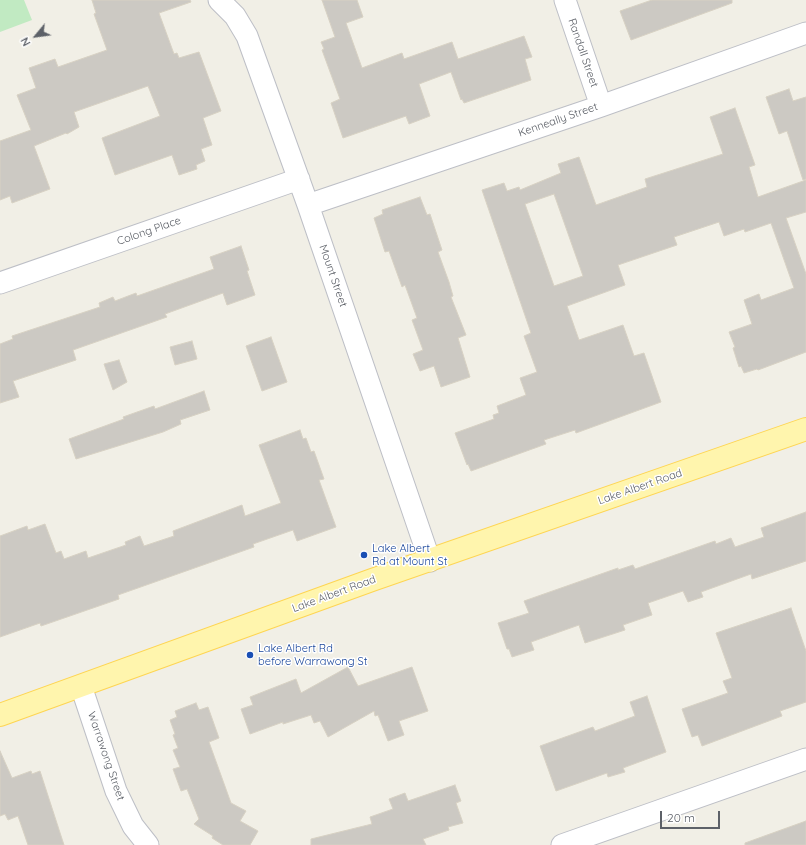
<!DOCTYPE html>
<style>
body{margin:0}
#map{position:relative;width:806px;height:845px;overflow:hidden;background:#f1efe6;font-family:Quicksand,sans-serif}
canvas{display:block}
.north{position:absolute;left:16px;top:16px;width:40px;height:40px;-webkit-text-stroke:3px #fff;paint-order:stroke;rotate:241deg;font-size:11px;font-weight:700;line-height:16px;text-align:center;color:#5d6168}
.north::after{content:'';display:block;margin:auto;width:14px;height:18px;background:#5d6168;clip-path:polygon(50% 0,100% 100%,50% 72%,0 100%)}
.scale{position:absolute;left:660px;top:811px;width:60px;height:18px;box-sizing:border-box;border:2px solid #5d6168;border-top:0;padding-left:5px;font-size:12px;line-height:14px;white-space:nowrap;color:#5d6168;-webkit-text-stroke:3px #fff;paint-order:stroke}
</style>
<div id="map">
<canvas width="806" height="845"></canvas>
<div class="north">N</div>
<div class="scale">20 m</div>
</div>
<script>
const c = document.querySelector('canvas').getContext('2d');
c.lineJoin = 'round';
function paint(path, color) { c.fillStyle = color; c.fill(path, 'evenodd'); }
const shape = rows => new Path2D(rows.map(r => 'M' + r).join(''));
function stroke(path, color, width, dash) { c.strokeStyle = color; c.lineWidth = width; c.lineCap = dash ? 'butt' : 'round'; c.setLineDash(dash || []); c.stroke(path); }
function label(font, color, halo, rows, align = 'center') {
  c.font = font + ' Quicksand,sans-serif'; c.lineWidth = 3; c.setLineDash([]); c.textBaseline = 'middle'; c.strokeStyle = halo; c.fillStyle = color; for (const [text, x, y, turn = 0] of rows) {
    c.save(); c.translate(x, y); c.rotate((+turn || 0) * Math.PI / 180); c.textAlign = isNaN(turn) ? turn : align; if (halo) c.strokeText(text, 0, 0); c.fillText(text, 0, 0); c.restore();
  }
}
paint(shape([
 [0,0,24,0,32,20,0,32]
]), '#c1eac2');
const building = shape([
 [92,0,190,0,191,2,159,13,174,54,177,53,179,58,199,52,221,111,203,118,212,145,201,149,205,161,196,165,197,169,179,175,172,155,115,175,102,138,160,116,148,86,74,112,79,127,67,134,66,133,34,146,50,189,12,203,10,196,0,200,0,141,31,130,17,95,36,88,29,68,55,59,58,67,107,50,94,14,96,13,92,0],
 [322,0,357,0,363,17,346,23,362,68,402,53,404,59,452,42,458,59,524,36,532,57,525,59,531,80,464,103,462,99,461,100,451,72,419,84,430,116,409,124,406,116,343,138,331,103,340,99,322,50,324,49,321,42,335,37,322,0],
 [652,0,732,0,732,3,631,40,620,11,652,0],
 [789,89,793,101,806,97,806,179,803,180,787,131,779,134,766,97,789,89],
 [735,108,755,165,749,167,758,197,806,180,806,212,786,218,806,274,806,352,758,370,757,369,744,373,741,366,739,367,733,348,735,347,729,332,752,324,744,300,759,294,761,300,794,288,771,223,745,232,744,229,724,236,719,222,674,237,677,245,618,265,625,285,567,306,579,340,623,325,634,356,644,353,661,402,576,433,575,430,544,440,546,444,471,471,468,464,467,465,455,433,494,419,493,415,499,413,497,406,526,395,520,378,537,372,524,336,531,333,482,190,504,183,507,191,519,187,520,190,561,173,558,164,579,157,596,205,647,187,645,179,723,154,710,117,735,108],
 [554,194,583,276,554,286,525,204,554,194],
 [420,197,427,215,430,214,442,250,438,252,449,282,453,296,451,297,466,335,458,338,470,377,441,387,434,366,420,371,413,354,423,350,412,320,417,318,405,285,402,287,389,251,385,252,374,218,383,214,382,210,420,197],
 [241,246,249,270,247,271,255,295,227,305,223,293,165,314,167,317,73,350,76,360,13,381,19,397,0,403,0,344,13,339,12,336,100,307,99,303,113,297,115,301,136,293,137,296,214,269,210,257,241,246],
 [271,337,287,382,262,391,246,346,271,337],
 [192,341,197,359,175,365,170,347,192,341],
 [119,360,127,382,113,390,104,364,119,360],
 [204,391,210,410,180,420,181,424,163,432,76,459,69,439,124,419,123,417,154,406,155,409,204,391],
 [300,430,303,439,306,438,311,452,314,451,324,479,319,480,336,527,297,541,293,530,253,544,254,547,118,595,119,599,41,626,40,623,0,637,0,536,27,526,28,530,45,524,56,553,61,551,64,559,86,551,88,558,126,545,125,542,140,536,144,546,174,536,173,531,242,505,245,516,281,503,259,445,300,430],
 [806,512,806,561,752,579,751,574,701,592,703,597,688,602,683,591,648,603,652,615,623,625,625,630,585,643,579,625,531,642,534,650,512,657,509,649,507,649,498,623,529,613,524,601,618,568,618,570,633,565,635,569,715,541,716,544,731,538,735,547,764,537,761,528,806,512],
 [791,608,806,651,806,702,780,711,782,716,702,746,698,735,692,737,682,709,728,693,723,681,732,678,716,633,791,608],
 [348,667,358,686,412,667,428,711,399,721,404,735,388,741,378,715,375,716,374,711,328,737,320,721,314,723,311,715,283,724,283,722,250,734,241,709,253,705,250,697,296,679,301,693,348,667],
 [647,696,666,752,623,768,625,772,608,777,607,773,556,791,540,746,593,727,595,731,635,716,630,702,647,696],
 [196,703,199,710,208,707,219,738,209,742,231,803,246,811,240,821,258,831,250,845,223,845,212,838,213,836,194,824,199,819,187,789,181,791,173,769,180,767,173,750,178,748,173,735,175,734,170,720,177,717,175,711,196,703],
 [0,751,12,778,31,771,32,774,40,771,64,845,28,845,18,816,8,820,5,814,0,816,0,751],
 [455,785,461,801,456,803,463,823,448,827,449,830,423,839,426,845,311,845,311,839,372,824,370,817,393,809,389,799,405,793,408,801,455,785],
 [806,821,806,845,745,845,745,843,806,821]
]);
paint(building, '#ccc9c3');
stroke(building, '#d7d1c3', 1);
const minor = shape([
 [219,0,235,16,247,36,308,205,430,561],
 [565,0,601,106],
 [308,205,601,106,806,33],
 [0,283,299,179],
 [81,686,116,791,133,826,148,845],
 [562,845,806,759]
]);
const major = shape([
 [0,715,372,580,806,429]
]);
stroke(minor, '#bdbfc6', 23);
stroke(major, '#fed552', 24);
stroke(minor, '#fff', 21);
stroke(major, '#fff5ad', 22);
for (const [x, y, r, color] of [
 [364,555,4,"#1a4fb4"],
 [250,655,4,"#1a4fb4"]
]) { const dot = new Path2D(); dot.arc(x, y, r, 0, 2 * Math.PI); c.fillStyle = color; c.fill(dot); stroke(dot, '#fff', 1.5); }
label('11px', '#5d6168', '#fff', [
 ["Randall Street",583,53,71],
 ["Kenneally Street",558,120,-19],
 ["Colong Place",149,231,-19],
 ["Mount Street",333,276,71],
 ["Lake Albert Road",640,487,-19],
 ["Lake Albert Road",334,594,-20],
 ["Warrawong Street",106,756,71]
]);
label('11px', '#164399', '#fff', [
 ["Lake Albert",372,549],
 ["Rd at Mount St",372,562],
 ["Lake Albert Rd",258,649],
 ["before Warrawong St",258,662]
], 'left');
</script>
